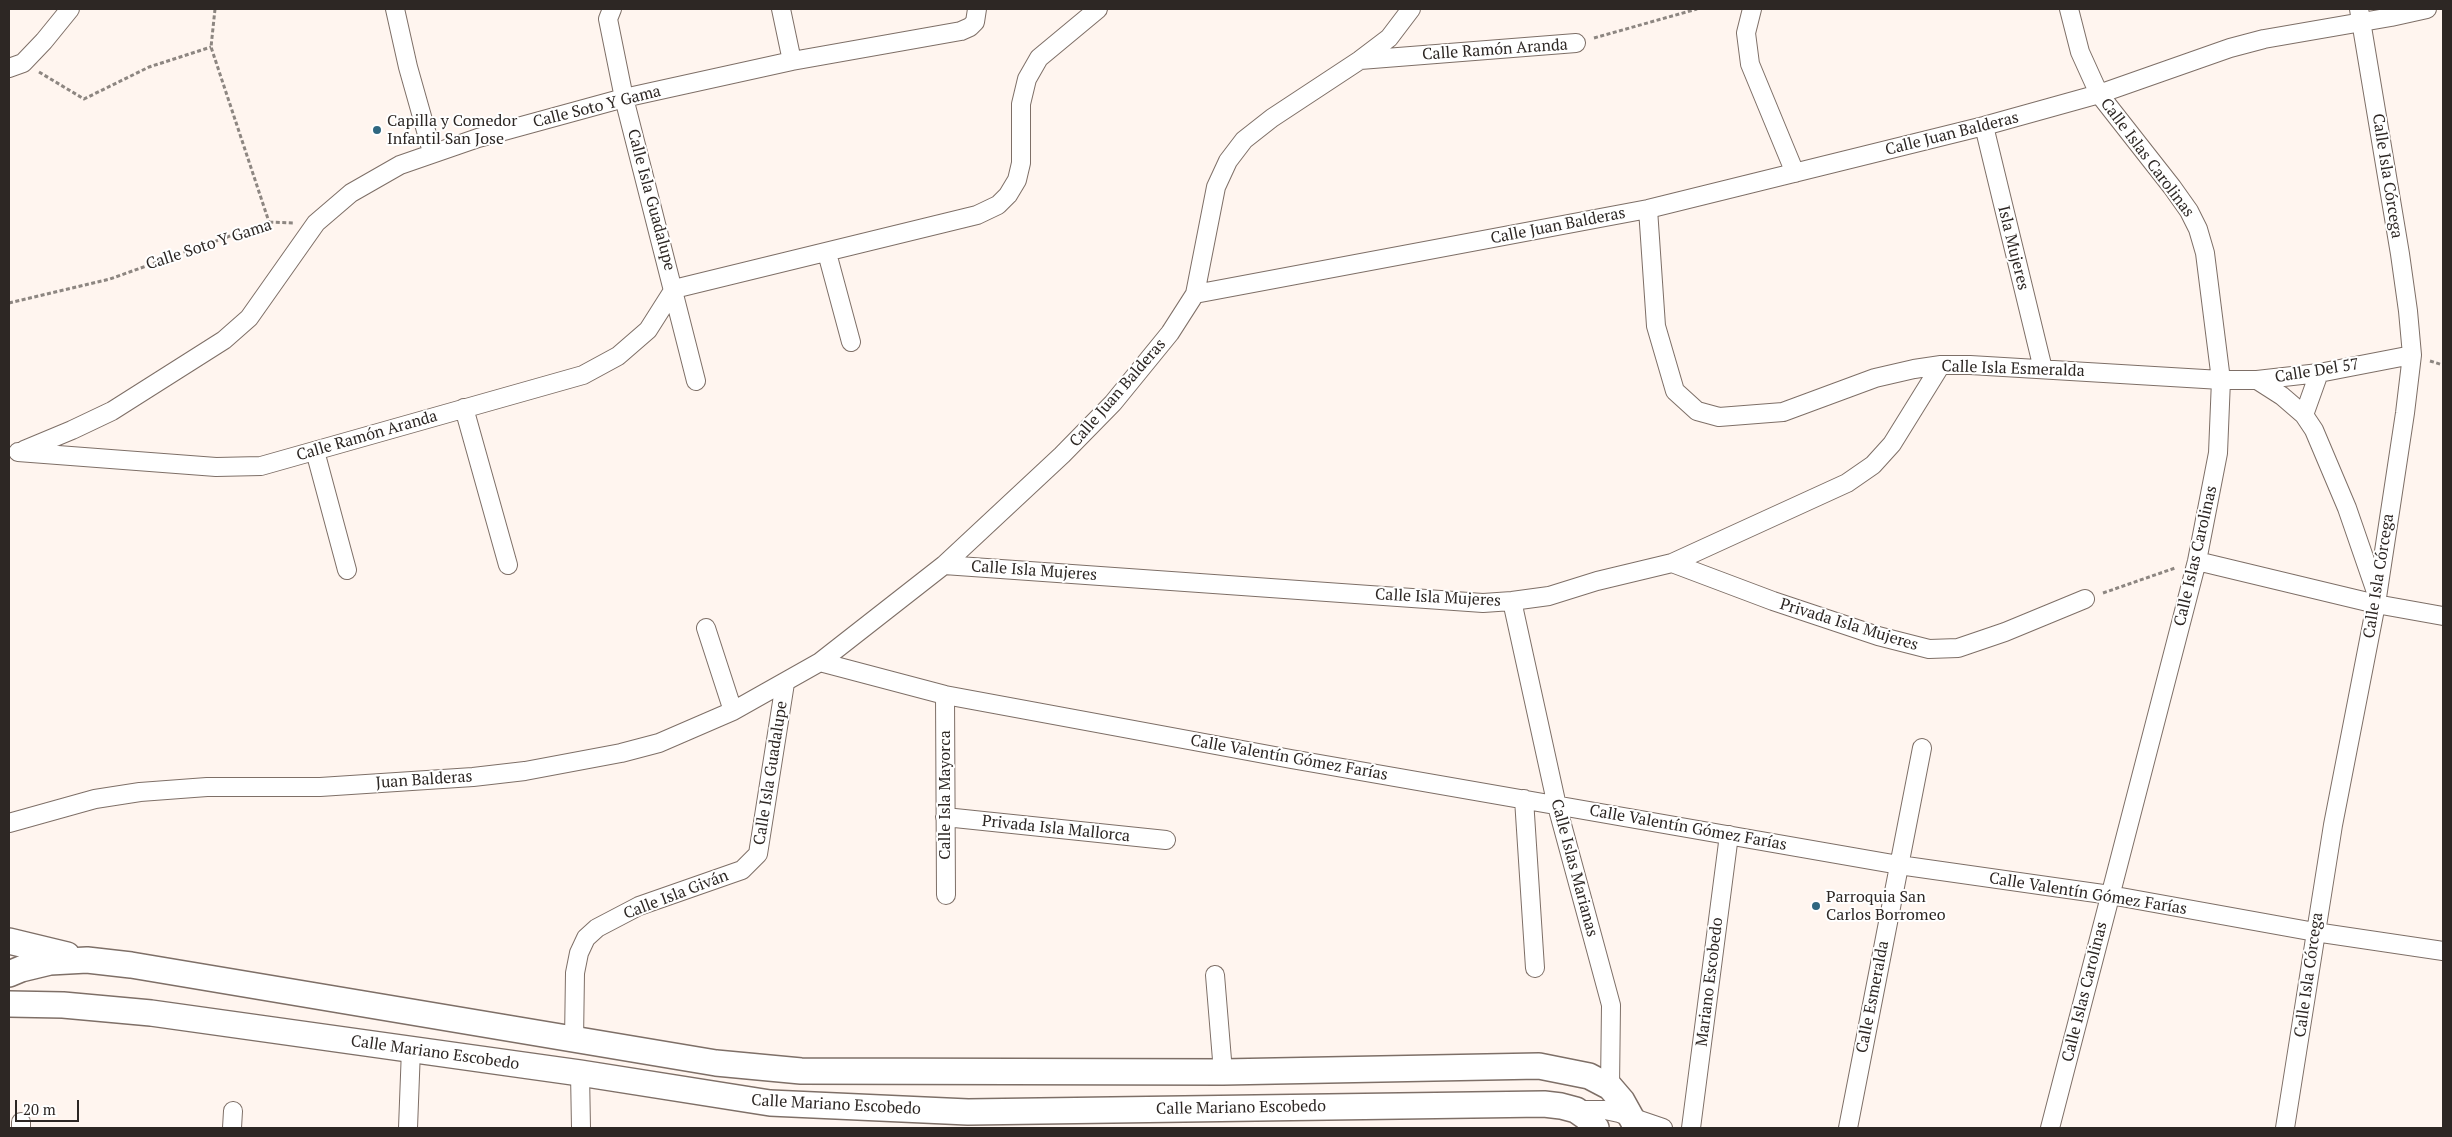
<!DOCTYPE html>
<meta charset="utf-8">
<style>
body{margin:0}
#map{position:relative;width:2452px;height:1137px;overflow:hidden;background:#fff5ef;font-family:"PT Serif",serif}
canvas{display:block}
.frame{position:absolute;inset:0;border:10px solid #2d2724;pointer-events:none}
.scale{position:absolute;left:15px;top:1100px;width:64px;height:22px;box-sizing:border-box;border:2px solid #2d2724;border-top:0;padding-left:6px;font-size:15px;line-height:18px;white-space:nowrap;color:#2d2724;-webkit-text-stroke:4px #fff;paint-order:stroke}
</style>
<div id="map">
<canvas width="2452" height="1137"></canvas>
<div class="frame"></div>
<div class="scale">20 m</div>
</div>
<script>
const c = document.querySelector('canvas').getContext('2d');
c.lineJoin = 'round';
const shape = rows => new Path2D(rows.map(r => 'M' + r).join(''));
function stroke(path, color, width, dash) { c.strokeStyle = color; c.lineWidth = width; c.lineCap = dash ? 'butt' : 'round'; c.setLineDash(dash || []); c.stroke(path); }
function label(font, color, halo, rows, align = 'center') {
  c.font = font + ' "PT Serif",serif'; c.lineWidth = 4; c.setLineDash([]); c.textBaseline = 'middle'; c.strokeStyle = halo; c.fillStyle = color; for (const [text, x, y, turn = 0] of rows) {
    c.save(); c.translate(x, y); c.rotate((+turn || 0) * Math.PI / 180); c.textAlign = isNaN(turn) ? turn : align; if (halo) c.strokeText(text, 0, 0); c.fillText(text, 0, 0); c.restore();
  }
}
const street = shape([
 [395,9,408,67,432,152],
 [612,9,608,19,624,98,696,381],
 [781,9,792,61],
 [1752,9,1746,33,1750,64,1795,173],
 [1360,60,1576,43],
 [9,68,23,63,44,41,70,9],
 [1984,126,2043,369],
 [1648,209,1656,326,1675,391,1697,411,1719,417,1783,412,1875,378,1914,369,1941,365,1970,365,2221,380,2257,380,2319,373,2412,355],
 [827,253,851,342],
 [1195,294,1216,187,1228,161,1244,140,1272,118,1360,60,1389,38,1411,9],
 [2257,380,2282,396,2304,415,2314,430,2347,508,2376,592],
 [464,408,508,565],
 [2304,415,2319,373],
 [24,450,72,430,112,411,224,340,249,318,316,223,351,193,400,165,478,138,624,98,792,61,961,31,970,27,975,22,977,9],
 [315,451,347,570],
 [18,452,216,467,261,466,583,375,618,356,648,330,674,289,977,215,998,205,1008,195,1017,180,1021,163,1021,104,1027,79,1039,58,1098,9],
 [2197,561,2376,604,2443,616],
 [1672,563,1773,601,1878,636,1929,649,1958,648,2005,632,2085,599],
 [944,565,1483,603,1512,601,1549,596,1597,581,1672,563,1847,483,1873,465,1892,444,1941,365],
 [1512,601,1557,806,1611,1005,1610,1087],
 [706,628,733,711],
 [820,662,945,695,1291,759,1899,865,2110,895,2315,932,2443,951],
 [945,695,946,895],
 [1524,799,1535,968],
 [945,817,1166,840],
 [9,823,95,799,140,792,207,787,320,787,473,777,525,771,621,753,659,743,733,711,820,662,944,565,1062,455,1113,403,1170,333,1195,294,1648,209,1984,126,2099,94,2230,48,2264,39,2391,17,2427,9],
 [1215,975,1223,1072],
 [574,1040,575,973,579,953,586,938,597,928,639,906,742,870,758,854,785,683],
 [580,1073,581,1128],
 [1576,1110,1605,1110,1619,1113,1663,1128],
 [21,1128,21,1122],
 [232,1128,233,1111],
 [408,1128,411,1049],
 [1691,1128,1729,835],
 [1848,1128,1922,748],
 [2050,1128,2197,561,2218,453,2221,380,2205,253,2198,229,2189,211,2172,187,2099,94,2080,52,2069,9],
 [2285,1128,2333,825,2376,604,2405,413,2412,355,2408,311,2400,254,2359,9]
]);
const secondary = shape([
 [9,941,67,955],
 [9,974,21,969,50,962,87,960,131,965,716,1063,801,1071,1223,1072,1539,1066,1589,1076,1610,1087,1622,1101,1637,1128],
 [9,1004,63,1005,151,1013,580,1073,770,1103,968,1112,1544,1104,1561,1106,1576,1110,1586,1117,1596,1128]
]);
stroke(street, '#7e6f67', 20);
stroke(secondary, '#7e6f67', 28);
stroke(shape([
 [215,9,211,47,269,222],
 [1594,38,1697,9],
 [39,72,84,99,149,67,211,47],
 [9,303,110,279,269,222,293,223],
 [2430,361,2443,365],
 [2103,593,2175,568]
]), '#8d8681', 3, [4, 2.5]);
stroke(street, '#fff', 18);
stroke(secondary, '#fff', 25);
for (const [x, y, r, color] of [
 [377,130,5,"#2f6781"],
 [1816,906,5,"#2f6781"]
]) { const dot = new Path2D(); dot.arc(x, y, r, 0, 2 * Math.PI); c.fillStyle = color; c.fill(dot); stroke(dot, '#fff', 2); }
label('16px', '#2d2724', '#fff', [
 ["Calle Ramón Aranda",1495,50,-4],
 ["Calle Soto Y Gama",597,107,-14],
 ["Calle Juan Balderas",1952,134,-14],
 ["Calle Islas Carolinas",2147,158,53],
 ["Calle Isla Córcega",2387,176,81],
 ["Calle Isla Guadalupe",651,200,75],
 ["Calle Juan Balderas",1558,226,-11],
 ["Calle Soto Y Gama",209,245,-18],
 ["Isla Mujeres",2013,248,76],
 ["Calle Isla Esmeralda",2013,369,2],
 ["Calle Del 57",2317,371,-9],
 ["Calle Juan Balderas",1118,393,-49],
 ["Calle Ramón Aranda",367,436,-16],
 ["Calle Islas Carolinas",2196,556,-77],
 ["Calle Isla Mujeres",1034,571,4],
 ["Calle Isla Córcega",2379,576,-81],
 ["Calle Isla Mujeres",1438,598,3],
 ["Privada Isla Mujeres",1849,625,17],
 ["Calle Valentín Gómez Farías",1289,758,10],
 ["Calle Isla Guadalupe",771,773,-81],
 ["Juan Balderas",424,780,-4],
 ["Calle Isla Mayorca",945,795,-90],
 ["Calle Valentín Gómez Farías",1688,828,10],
 ["Privada Isla Mallorca",1056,829,6],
 ["Calle Islas Marianas",1574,868,75],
 ["Calle Valentín Gómez Farías",2088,894,9],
 ["Calle Isla Giván",676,895,-21],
 ["Calle Isla Córcega",2309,975,-82],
 ["Mariano Escobedo",1710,982,-83],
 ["Calle Islas Carolinas",2085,992,-76],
 ["Calle Esmeralda",1873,997,-79],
 ["Calle Mariano Escobedo",435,1053,8],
 ["Calle Mariano Escobedo",836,1105,3],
 ["Calle Mariano Escobedo",1241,1108,-1]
]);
label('16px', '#2d2724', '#fff', [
 ["Capilla y Comedor",387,121],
 ["Infantil San Jose",387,139],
 ["Parroquia San",1826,897],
 ["Carlos Borromeo",1826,915]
], 'left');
</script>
